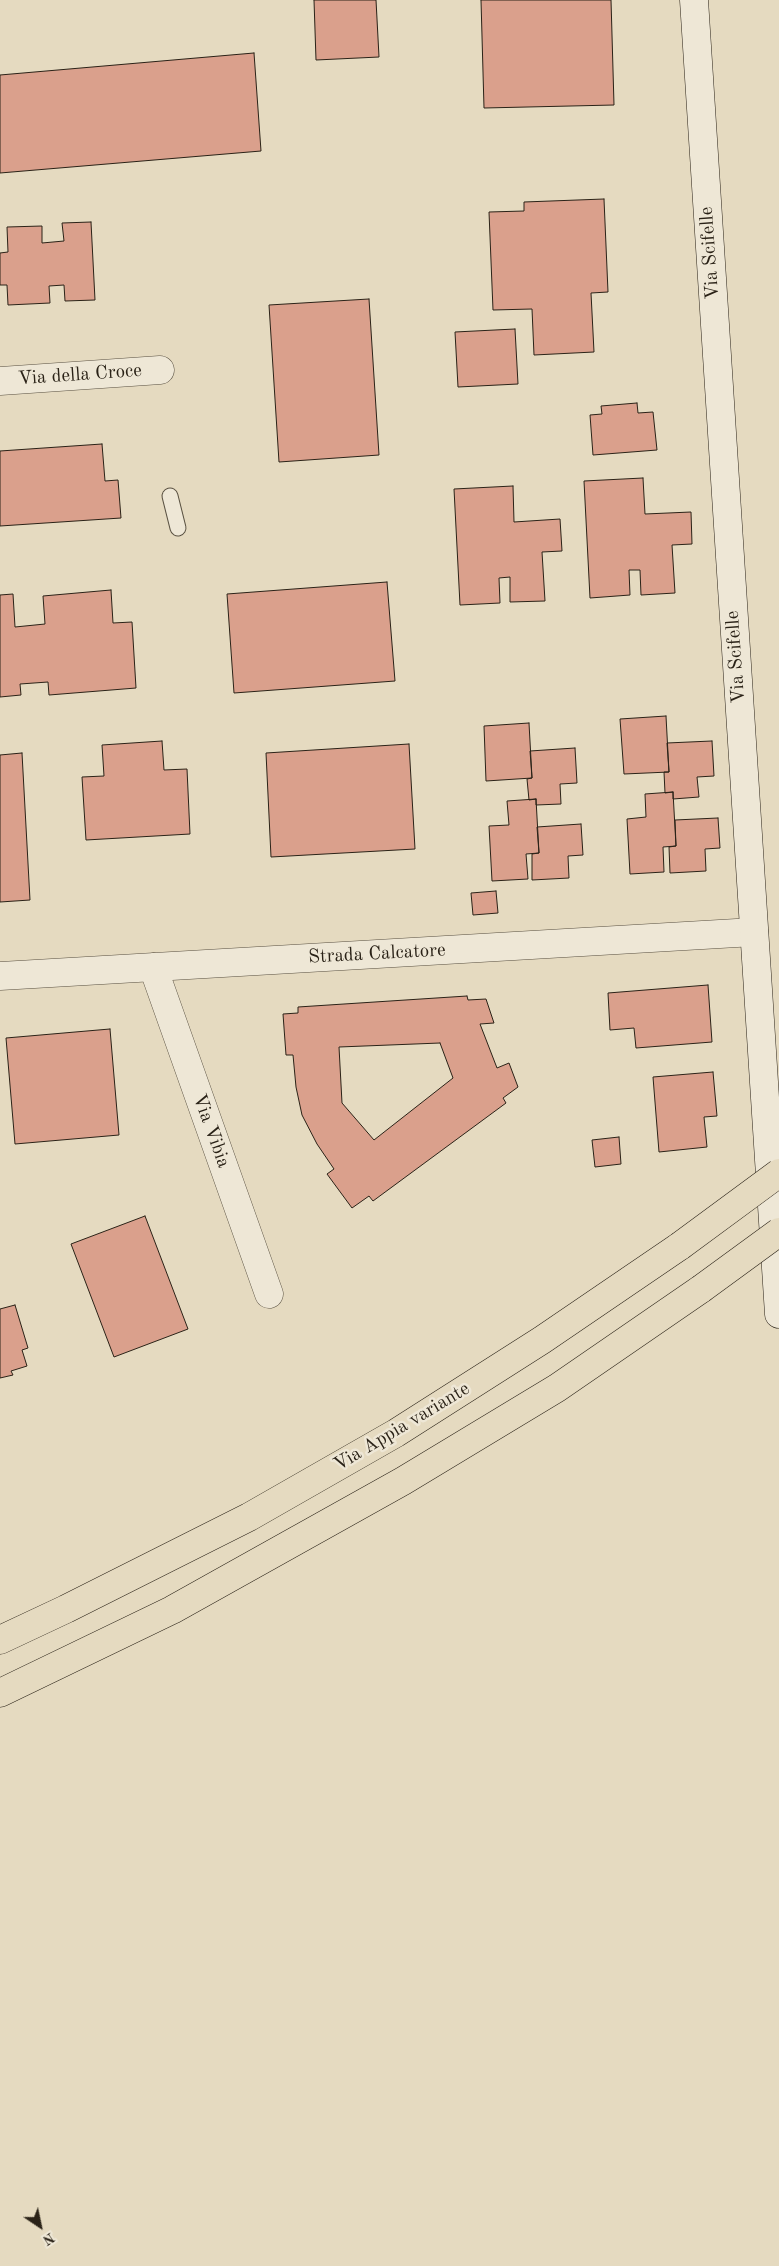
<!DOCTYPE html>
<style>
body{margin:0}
#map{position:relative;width:779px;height:2266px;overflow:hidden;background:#e5dac0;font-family:"Old Standard TT",serif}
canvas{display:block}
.north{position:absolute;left:15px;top:2201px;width:50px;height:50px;-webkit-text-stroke:4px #eee7d6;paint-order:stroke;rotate:146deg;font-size:14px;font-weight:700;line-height:20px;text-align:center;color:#2a2217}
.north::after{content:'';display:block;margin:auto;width:18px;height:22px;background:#2a2217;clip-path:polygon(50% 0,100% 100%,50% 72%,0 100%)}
</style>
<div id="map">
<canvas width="779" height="2266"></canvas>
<div class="north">N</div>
</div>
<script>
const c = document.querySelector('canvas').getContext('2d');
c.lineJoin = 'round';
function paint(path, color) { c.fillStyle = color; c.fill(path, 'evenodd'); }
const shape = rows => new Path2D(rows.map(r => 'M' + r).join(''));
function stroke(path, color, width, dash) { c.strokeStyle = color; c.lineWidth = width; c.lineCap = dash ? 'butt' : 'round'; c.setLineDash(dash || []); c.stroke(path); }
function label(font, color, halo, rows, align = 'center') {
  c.font = font + ' "Old Standard TT",serif'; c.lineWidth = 5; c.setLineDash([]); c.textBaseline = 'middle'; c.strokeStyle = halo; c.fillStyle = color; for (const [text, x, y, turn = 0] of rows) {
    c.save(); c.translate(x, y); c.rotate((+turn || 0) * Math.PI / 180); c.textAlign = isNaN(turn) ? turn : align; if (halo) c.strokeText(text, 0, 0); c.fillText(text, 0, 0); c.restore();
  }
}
const building = shape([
 [314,0,376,0,379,57,316,60,314,0],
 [481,0,611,0,614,105,484,108,481,0],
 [254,53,261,151,0,173,0,75,254,53],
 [604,199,608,292,591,293,594,352,534,355,532,309,493,310,489,212,524,211,524,202,604,199],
 [91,222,95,300,65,301,64,285,49,286,50,303,8,305,7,285,0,285,0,253,8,252,7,227,42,226,42,243,64,241,62,223,91,222],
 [369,299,379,455,279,462,269,305,369,299],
 [515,329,518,384,458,387,455,332,515,329],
 [637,403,638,413,653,412,657,450,593,455,590,415,602,414,601,406,637,403],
 [102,444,105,481,118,480,121,518,0,526,0,451,102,444],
 [643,478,645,514,691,512,692,544,672,545,675,593,641,595,640,570,629,570,630,595,590,598,584,481,643,478],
 [513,486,514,522,560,519,562,551,542,552,545,601,510,602,510,577,499,578,500,603,460,605,454,489,513,486],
 [387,582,395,681,234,693,227,594,387,582],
 [111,590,113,623,132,622,136,688,49,695,48,682,20,684,21,695,0,697,0,595,13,594,15,627,45,624,43,596,111,590],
 [666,716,669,772,624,774,620,719,666,716],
 [529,723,532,778,486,781,484,726,529,723],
 [162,741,164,770,187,769,190,834,86,840,82,777,104,776,102,745,162,741],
 [712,741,714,776,697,777,699,797,673,799,673,792,665,793,664,772,669,772,667,743,712,741],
 [409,744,415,849,271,857,266,753,409,744],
 [575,748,577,783,560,784,561,804,536,805,536,799,529,800,527,779,532,778,530,751,575,748],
 [22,753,30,900,0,902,0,755,22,753],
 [673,792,676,846,663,847,664,872,630,874,627,819,646,817,645,794,673,792],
 [536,799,539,853,526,854,528,879,492,881,489,826,509,825,507,801,536,799],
 [718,818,720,848,705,849,706,871,670,873,669,847,676,846,675,820,718,818],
 [581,824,583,855,568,856,569,878,532,880,532,854,539,853,537,827,581,824],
 [496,891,498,913,473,915,471,893,496,891],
 [708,985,712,1042,636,1048,634,1028,610,1030,608,993,708,985],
 [467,996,468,1000,486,999,494,1023,480,1024,497,1068,509,1063,518,1087,503,1098,506,1103,373,1201,369,1196,352,1208,327,1174,334,1169,317,1144,302,1115,296,1087,293,1055,286,1055,283,1014,298,1013,298,1007,467,996],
 [440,1043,453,1078,374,1140,342,1103,339,1047,440,1043],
 [110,1029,119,1135,15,1144,6,1038,110,1029],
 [713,1072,717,1116,704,1117,707,1147,659,1152,653,1077,713,1072],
 [619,1137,621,1164,595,1167,592,1140,619,1137],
 [145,1216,188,1329,114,1357,71,1244,145,1216],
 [15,1305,28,1348,22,1350,27,1366,11,1371,13,1375,0,1378,0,1309,15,1305]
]);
paint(building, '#daa08c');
stroke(building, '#2a2217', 1);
const lane = shape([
 [170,496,178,528]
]);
const street = shape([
 [0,381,160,370],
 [153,967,269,1294],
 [0,976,754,932]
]);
const secondary = shape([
 [694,0,779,1314]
]);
const highway = shape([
 [0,1640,66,1609,249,1517,396,1433,542,1340,680,1246],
 [0,1693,172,1610,403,1481,557,1388,701,1289]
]);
stroke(lane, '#595041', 17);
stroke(street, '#595041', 29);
stroke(secondary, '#2a2217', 29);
stroke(highway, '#2a2217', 29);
stroke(lane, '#eee7d6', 15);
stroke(street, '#eee7d6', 28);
stroke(secondary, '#eee7d6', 28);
stroke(highway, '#e5dac0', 28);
const highwayBridge = shape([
 [680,1246,779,1173],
 [701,1289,779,1232]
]);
stroke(highwayBridge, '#2a2217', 29, []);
stroke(highwayBridge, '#e5dac0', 28);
label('19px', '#2a2217', '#eee7d6', [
 ["Via Scifelle",710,253,-94],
 ["Via della Croce",80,375,-4],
 ["Via Scifelle",736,657,-94],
 ["Strada Calcatore",377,954,-3],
 ["Via Vibia",211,1131,70],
 ["Via Appia variante",402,1427,-31]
]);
</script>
